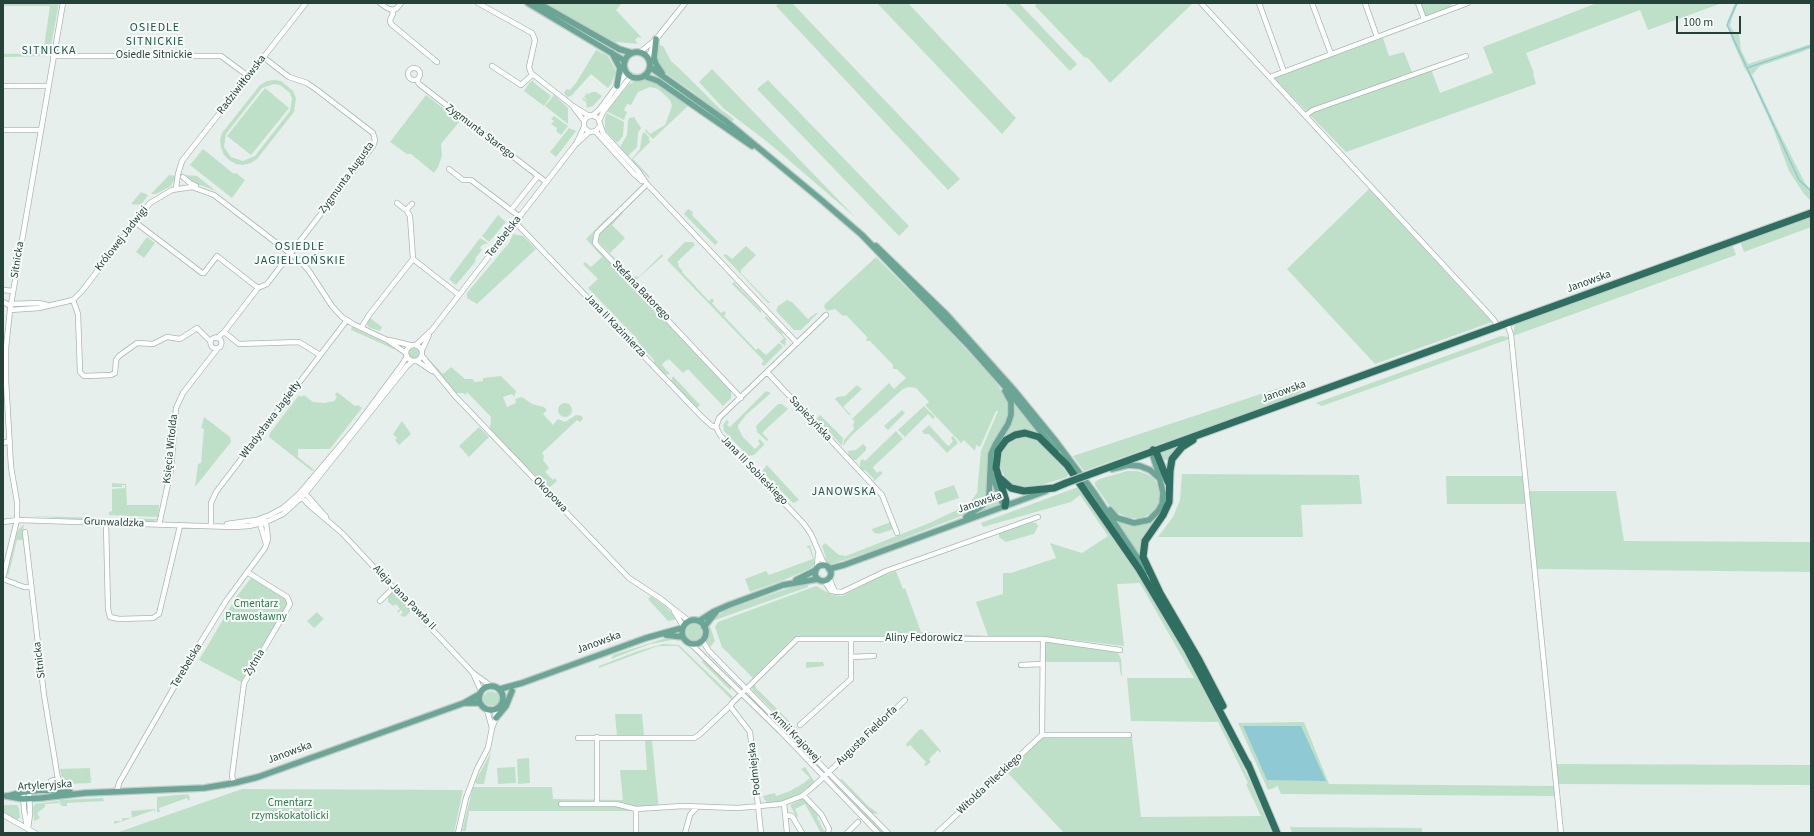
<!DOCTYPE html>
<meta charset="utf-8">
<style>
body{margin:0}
#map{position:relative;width:1814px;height:836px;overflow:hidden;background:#e6efeb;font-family:"Source Sans 3",sans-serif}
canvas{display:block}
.frame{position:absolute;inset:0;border:4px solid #24423a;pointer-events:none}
.scale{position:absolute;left:1676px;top:16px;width:65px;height:18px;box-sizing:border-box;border:2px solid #24423a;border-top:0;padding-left:5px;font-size:12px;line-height:14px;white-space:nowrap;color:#24423a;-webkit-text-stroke:3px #f7fbf9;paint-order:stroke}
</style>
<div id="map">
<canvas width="1814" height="836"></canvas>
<div class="frame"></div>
<div class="scale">100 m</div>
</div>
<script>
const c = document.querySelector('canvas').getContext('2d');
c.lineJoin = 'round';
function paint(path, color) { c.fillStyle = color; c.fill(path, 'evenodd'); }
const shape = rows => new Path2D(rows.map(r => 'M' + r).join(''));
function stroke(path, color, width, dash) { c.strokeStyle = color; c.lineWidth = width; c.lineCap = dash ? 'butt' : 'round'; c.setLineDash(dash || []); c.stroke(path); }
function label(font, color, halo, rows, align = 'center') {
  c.font = font + ' "Source Sans 3",sans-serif'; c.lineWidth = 4; c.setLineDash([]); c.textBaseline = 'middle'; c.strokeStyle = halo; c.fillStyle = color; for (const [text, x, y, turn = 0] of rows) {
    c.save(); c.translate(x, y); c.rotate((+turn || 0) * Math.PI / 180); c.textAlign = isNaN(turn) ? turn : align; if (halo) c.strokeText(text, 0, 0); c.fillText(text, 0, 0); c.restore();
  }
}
paint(shape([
 [3,3,59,3,49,56,3,57,3,54,43,53,50,6,3,6],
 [541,3,622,3,616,10,642,38,638,37,635,40,638,44,618,42,614,43],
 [779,3,792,3,960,179,948,190,776,6],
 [877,3,908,3,1016,118,1002,134],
 [1005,3,1019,3,1077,64,1070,71],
 [1037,3,1193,3,1110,83,1088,58,1084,57,1035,6],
 [1420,3,1451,3,1452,7,1425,17],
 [1597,3,1722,3,1648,30,1640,10,1526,53,1534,73,1533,73,1536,84,1346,152,1273,77,1383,38,1389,56,1404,52,1412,72,1430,66,1440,93,1493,73,1483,47],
 [1735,3,1738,3,1732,18,1730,26,1735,33,1739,34,1741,50,1748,64,1811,44,1811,48,1802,52,1760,66,1752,75,1776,126,1805,183,1811,190,1811,201,1804,194,1789,171,1773,128,1749,75,1745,69,1732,40,1727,22],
 [659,45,663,46,671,61,682,71,720,109,734,119,731,123,693,92,660,69,656,57],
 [596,50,608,56,615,69,615,74,611,84,608,88,591,74,571,96,567,97,564,93,565,91,567,89,570,90,576,83],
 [712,69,855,217,770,144,723,108,699,82],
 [274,80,281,81,293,91,296,98,294,112,257,159,251,163,243,165,236,164,229,160,224,155,221,148,220,140,222,133,260,85,267,81],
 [274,84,280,85,290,93,292,99,290,111,255,156,243,161,231,157,224,147,226,134,262,88],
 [534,80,533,82,551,96,544,106,524,91,530,82],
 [648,80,655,82,689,105,653,139,645,131,646,129,650,134,665,125,672,106,670,100,658,89,650,87,638,92,631,105,627,104,624,110,627,112,624,120,606,111,629,84,634,82],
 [768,80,909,226,899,236,757,89],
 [265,88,289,108,251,155,227,136],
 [592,92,596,92,602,96,593,106,587,108,586,102,582,99,583,98,588,101,584,97,587,93,589,94],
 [426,95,460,121,441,144,442,156,438,167,434,173,411,154,407,154,390,142],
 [554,95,568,108,568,124,545,106],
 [607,113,624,122,623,136,618,142,616,142,605,130,605,118],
 [554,116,568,126,561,135,556,131,557,128,551,124,554,121,551,119],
 [634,117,641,128,638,133,637,147,628,156,620,147,627,135,628,121,629,118],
 [569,128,576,131,556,157,550,152],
 [644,132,650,138,648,140,651,141,633,159,650,177,649,178,631,160,640,149,642,135],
 [203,149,234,174,236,173,245,180,232,198,190,165],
 [169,175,176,176,171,186,156,194,151,194],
 [184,175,197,176,216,191,192,182],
 [1369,189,1492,322,1375,364,1287,269],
 [141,192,148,195,141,205,131,204],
 [688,209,693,212,692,215,718,242,715,245,684,214],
 [622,212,623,213,612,225,625,238,610,253,632,276,639,277,662,254,663,256,635,281,598,241,599,235],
 [498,215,506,222,489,242,482,236],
 [1811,215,1811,227,1744,252,1741,244,1742,240],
 [608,217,609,218,593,236,593,242,595,247,731,391,731,398,723,406,688,369,683,373,669,359,667,361,666,360,662,365,670,374,665,375,654,363,654,360,639,344,637,339,588,288,598,279,583,264,585,262,591,267,602,257,586,239],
 [513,234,523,236,536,249,477,304,467,298,467,293,509,243],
 [147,237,155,243,144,258,136,252],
 [480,238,488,243,482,245,480,248,482,250,476,257,475,262,456,285,449,279],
 [685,242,693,242,695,245,677,262,679,264,678,266,683,271,682,272,709,301,712,298,714,301,712,303,721,313,724,311,726,313,724,316,756,350,758,348,766,355,779,343,783,347,764,366,761,364,764,361,667,260],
 [1732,244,1736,255,1513,336,1515,323],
 [746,246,756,255,741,270,741,273,770,303,768,303,723,255,726,254,732,259],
 [876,257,942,323,995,381,1007,399,1009,406,1008,417,988,454,988,485,985,498,980,505,964,515,871,551,829,565,824,559,826,558,822,546,825,543,839,555,846,556,927,524,968,505,977,493,981,451,998,411,996,411,980,447,976,445,975,451,964,440,961,443,925,405,929,402,916,388,909,387,903,389,852,435,843,446,844,440,854,429,853,424,855,422,852,419,889,383,894,389,906,378,897,369,893,369,893,365,870,341,866,341,867,337,846,315,843,316,835,309,827,311,824,307,825,304],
 [734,282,761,310,761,313,732,284],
 [787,300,792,302,808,319,816,313,818,313,801,330,794,330,776,311,778,306],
 [766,316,783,333,782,334,786,339,785,346,780,342,784,338,765,318],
 [370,318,382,327,380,331,368,327,367,322],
 [352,327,390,345,396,350,351,330],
 [1501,336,1509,337,1509,339,1322,406,1316,403],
 '408 353a6 6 0 1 1 12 0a6 6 0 1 1-12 0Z',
 [427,357,443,374,451,367,465,379,473,379,474,382,483,381,483,378,501,376,516,391,514,397,512,394,503,397,507,407,516,403,515,399,522,397,532,404,544,407,547,410,543,414,553,425,558,419,565,422,576,415,582,416,583,419,580,422,577,420,542,453,544,456,543,460,549,468,545,472,553,480,555,478,557,481,549,488,545,487,490,430,491,417,467,392,466,395,463,393,455,393,428,362,429,361],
 [673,376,700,405,697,408,671,381],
 [1294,383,1306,389,1292,397,1084,471,1073,456],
 [857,385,862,389,843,407,851,415,849,415,835,399,837,397,845,396],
 [766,391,771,393,747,414,738,425,738,428,743,437,755,449,760,444,758,441,760,439,764,444,764,445,754,455,748,456,724,431,723,425,727,420,729,422,727,425,730,427],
 [337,392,355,406,358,405,362,408,330,449,298,449,298,457,314,470,312,471,269,437,270,433,299,395,301,397,304,395,313,402,324,403,334,401,337,397,335,395],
 [1012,398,1043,436,1016,433,995,454,1003,501,992,468,994,450,1012,420],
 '558 410a7 7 0 1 1 14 0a7 7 0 1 1-14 0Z',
 [778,404,782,404,788,409,764,431,762,433,769,440,767,441,757,432,756,426],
 [924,406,935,417,933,419,928,414,905,437,898,430],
 [902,410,905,413,888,430,884,426],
 [820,415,843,438,842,446,823,425,820,427,815,420],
 [204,417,230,437,231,442,195,487,198,464,201,463,204,429,201,428],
 [402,421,411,434,399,445,395,440,397,438,393,434],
 [929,425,946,444,949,446,953,441,951,438,953,436,958,443,947,453,929,434,924,434,922,431],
 [479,427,489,437,469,457,459,446],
 [896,431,903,439,874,466,873,468,877,473,880,471,883,473,873,482,874,479,865,470,862,471,860,468,860,463,862,459,865,461],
 [1025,437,1033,439,1043,444,1068,474,1067,477,1038,486,1023,488,1012,485,1006,480,1000,466,1002,452,1011,441],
 [863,444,866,447,866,450,856,460,853,460,847,455,849,453,847,451,856,450],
 [1178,446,1169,461,1162,459,1158,453],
 [767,465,799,500,793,503,762,471],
 [1159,465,1168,491,1165,507,1143,540,1141,559,1115,520,1131,526,1142,525,1150,521,1166,493,1158,466],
 [1127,471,1137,471,1147,474,1154,479,1158,485,1160,494,1158,504,1153,512,1142,518,1129,518,1114,511,1108,504,1095,485,1095,482,1100,479],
 [1182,474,1359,475,1362,504,1301,505,1303,537,1158,537,1173,517,1180,500],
 [1446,476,1523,476,1525,504,1447,504],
 [993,482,1001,504,980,511,991,497],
 [112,483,126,484,127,505,159,505,158,517,109,515,109,512,112,511,112,489,125,488,125,485,122,485,122,487,112,487],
 [954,485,959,498,938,505,934,492],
 [1078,487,1152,594,1167,619,1213,704,1251,783,1272,833,1064,833,1006,771,1043,737,1132,737,1141,817,1261,816,1246,784,1248,783,1218,722,1131,721,1127,678,1194,678,1140,583,1117,584,1124,646,1048,637,797,636,792,639,753,678,722,647,715,627,718,622,816,586,832,595,842,596,879,577,896,571,903,589,905,588,921,632,988,636,976,602,1003,594,1003,573,1011,573,1056,558,1050,543,1082,553,1108,536,1080,495,1071,502,983,527,981,523],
 [1529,491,1616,491,1624,541,1811,542,1811,572,1537,569],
 [32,516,33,516,103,518,98,521],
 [119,518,158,519,153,522,119,521],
 [891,522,893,527,891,530,878,534,873,532,872,529],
 [1031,522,1036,523,1038,526,1034,534,1006,542,999,537,999,534,1002,532],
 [24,524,23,530,28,569,27,572,23,540,17,540,8,577,7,573,18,530],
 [810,545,815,563,811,568,784,580,750,592,745,579,766,571,769,575,813,559,809,548,806,547],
 [251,578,286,599,289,604,241,682,199,660,237,596],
 [807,582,808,587,715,620,712,619,728,609],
 [395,592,410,609,410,612,405,617,400,615,403,612,401,610,398,613,397,611,400,609,396,604,393,606,388,602,388,595,390,593],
 [651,596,666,607,677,619,668,621,648,599],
 [317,612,324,619,314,628,307,621],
 [709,623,715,641,710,647,707,642],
 '684 632a9 9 0 1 1 18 0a9 9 0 1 1-18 0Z',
 [663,639,672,639,672,640,650,644,611,659,613,655],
 [1046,642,1117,651,1121,659,1122,675,1121,676,1119,662,1044,662,1044,644],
 [663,644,679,645,733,697,731,699,678,646,658,646,599,668,599,666,638,651],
 [704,659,732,687,730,690,702,662],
 [806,662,823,662,824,666,806,668],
 [754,683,757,689,793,725,798,729,795,731,792,729,753,691,752,688],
 [492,691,495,693,500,691,501,697,498,704,490,706,484,703,483,697,487,692],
 [750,695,820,766,819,768,750,698,748,696],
 [615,714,642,714,644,736,617,736],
 [1304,722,1329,784,1554,786,1555,796,1281,794,1277,785,1276,787,1268,790,1238,723],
 [922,729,941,751,940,753,938,750,929,759,931,762,926,766,924,765,926,762,910,745,907,747,906,744,919,730],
 [645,741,652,741,659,811,469,811,466,831,462,831,473,787,552,787,553,799,623,800,620,770,647,770],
 [491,752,484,784,477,784,475,782],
 [529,758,530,783,518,784,517,759],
 [1555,764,1811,765,1811,785,1557,784],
 [515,767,516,783,498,784,497,768],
 [805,767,814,781,812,785,799,794,780,802,769,804,764,799,763,796,775,793,776,796,779,795,790,791,804,783,810,778,801,769],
 [90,768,91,783,63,784,60,769],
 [840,779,842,779,868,806,879,814,871,813],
 [836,783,884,833,881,833,835,784],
 [242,789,463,790,454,833,116,833],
 [188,794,190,798,189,801,187,798,159,808,160,812,157,812,157,797],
 [103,798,104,801,67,803,67,806,62,806,59,800],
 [803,798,819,815,817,817,824,831,827,830,826,833,821,833,805,804,795,809,798,815,797,818,790,805],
 [58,801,60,803,61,806,59,803,45,804,45,807,37,813,40,818,34,821,33,808,35,804],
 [3,805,17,805,19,809,20,818,16,820,3,812],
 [155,809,155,813,154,810,114,824,114,821,122,821,122,818,132,818,131,811],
 [1290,827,1422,828,1422,833,1292,833]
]), '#bfe0c8');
paint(shape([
 [1243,726,1301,726,1326,781,1267,780]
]), '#8ec9d4');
stroke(shape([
 [1737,3,1727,25,1799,180,1811,191],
 [1747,68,1811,46]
]), '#8ec9d4', 1.5);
const minor = shape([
 [380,3,387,8,392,10],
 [478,3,532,33,535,40,529,67,531,73,573,106,589,116],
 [1201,3,1485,310,1494,320,1498,327],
 [1259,3,1284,72],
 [1312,3,1331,54],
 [1365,3,1377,37],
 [1418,3,1424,19],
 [392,10,393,14,390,20,391,24,437,62],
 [392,10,396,9,401,3],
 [640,52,655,40],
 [53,56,221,56,248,76],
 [648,58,656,39,685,3],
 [492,66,521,85,532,75],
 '408 74a6 6 0 1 1 12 0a6 6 0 1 1-12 0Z',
 [1270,77,1468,3],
 [417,80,419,84,546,182],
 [3,86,48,86],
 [574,108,584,121],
 [593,115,599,110,627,72],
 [1306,115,1313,110,1466,56],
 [599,121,603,112,627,81,632,76],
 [600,126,596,131,589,132,584,127,584,121,586,118,591,115,598,118,603,133,638,171,647,184,797,343],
 [3,130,40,130],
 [595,131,634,174,642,181],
 [577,142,584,127],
 [449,169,463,180,471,180,520,217],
 [183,177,190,183,196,186],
 [647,184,597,233,595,243,741,398],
 [176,188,178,174,182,161,306,3],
 [397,203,407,211,410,216,413,259],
 [406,210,412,204],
 [511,210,538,176],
 [135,222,202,273,204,273,217,256,258,288],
 [515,222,703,418,712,426,716,427],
 [413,259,459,295],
 [3,290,13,291],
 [73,300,78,314,80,372,84,376,111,375,115,373,116,360,119,356,137,343,153,344,167,337,180,339,197,328,210,341],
 [3,302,11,306],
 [11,304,39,303,47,305],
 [10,310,39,308,73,300,82,291,150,203,172,190,192,187,214,195,300,261,309,271,332,306,342,317,353,324,387,340,406,353],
 [1507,323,1511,335,1561,833],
 [361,328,369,315,413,259],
 [224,332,239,344,299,342,320,355],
 '210.5 343a5.5 5.5 0 1 1 11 0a5.5 5.5 0 1 1-11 0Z',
 [217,338,224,332,258,288,267,284,373,146,375,140,373,133,317,90,307,83,289,77,263,57],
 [389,340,410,345],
 [417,344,432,330,575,145,589,132],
 '406 353a8 8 0 1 1 16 0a8 8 0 1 1-16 0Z',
 [422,350,429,335],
 [422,356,456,397,629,578,661,599,689,621],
 [417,361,432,371],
 [767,372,882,495,897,533],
 [3,443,10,441],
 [304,492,326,517],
 [300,495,309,505,342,533,473,673,491,686],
 [3,522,17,520,234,527,249,526,266,522,283,514,305,494,407,366,413,361],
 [262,522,261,527,266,544],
 [106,523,108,609,110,617,119,619,153,618,159,614,180,526],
 [227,524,256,520,270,515,283,508,299,494,354,429,403,363,407,356],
 [159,525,171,470,176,408,183,393,218,348],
 [211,526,211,503,216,492,347,320],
 [25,532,44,695,58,779,51,781],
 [825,566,811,534,804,524,720,435,716,427,719,418,826,315],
 [817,568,818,554],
 [3,578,17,520,17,502,11,467,6,381,6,348,10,310,63,3],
 [829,578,835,592],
 [3,579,24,587,31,587],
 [824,581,831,591,842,592,886,571,1038,517],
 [380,601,394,587],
 [674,611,683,626],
 [1043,639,1042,735,1129,735],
 [702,640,709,651,888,833],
 [691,644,780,731,878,833],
 [851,657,874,656],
 [1021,665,1041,664],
 [473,673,481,691],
 [487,710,492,728],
 [800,725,851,679,851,639],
 [578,738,694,738,699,735,730,706],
 [234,783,232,776,244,683,290,604,287,597,247,572],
 [23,792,24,810,27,827],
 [117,792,119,783,189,661,226,601,265,548,268,539,266,522,263,518],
 [803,795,821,814,829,829,828,833],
 [597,803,597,737],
 [784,803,787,833],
 [561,804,616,804,636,809,683,806,738,808,781,804,802,796,814,786,905,700],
 [3,815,35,833],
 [785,815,792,816,802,833],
 [28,829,30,814,29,791],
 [458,833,466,798,477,769,488,748,492,728,496,718,495,710],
 [636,833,636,809],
 [685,833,690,815,697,807],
 [761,833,750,732,730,706,732,703,797,639,1043,639,1120,650],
 [847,833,858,822],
 [937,833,1042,735]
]);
const major = shape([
 [528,3,625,61],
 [538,3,619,49,632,53],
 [656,39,654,58,656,64,662,73],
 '624 65a13 13 0 1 1 26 0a13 13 0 1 1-26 0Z',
 [612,53,620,68,617,86],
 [650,67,726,121,819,198,862,235,968,345,1007,389,1056,451],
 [644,76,658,81,752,146],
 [876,246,946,314,1014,390,1054,439,1095,494,1147,572],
 [1112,469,1128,465,1140,466,1150,470,1159,478],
 [992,475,1002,502,1005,506],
 [1110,510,1117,518,1134,523,1149,520,1158,511,1162,504,1163,493,1159,475,1153,456,1153,450],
 [966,517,983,505,989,496,991,454,995,445,1008,424,1011,415,1011,402,1005,391],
 '815 573a8 8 0 1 1 16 0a8 8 0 1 1-16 0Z',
 [829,569,844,565,1046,491],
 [796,580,816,570],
 '682 632a12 12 0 1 1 24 0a12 12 0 1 1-24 0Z',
 [699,621,713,612,729,605,783,585,818,579],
 [704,627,716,612],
 [666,635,683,637],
 '479 698a12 12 0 1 1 24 0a12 12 0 1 1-24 0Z',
 [500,689,522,683,646,638,682,628],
 [464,703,480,703],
 [496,718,506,706,512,691],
 [6,796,23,799,41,798,85,793,204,788,234,783,258,777,464,703,480,694],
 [8,796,23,792,41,790,70,792]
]);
const highway = shape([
 [1193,440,1182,447,1172,459,1170,471,1169,502,1163,515,1145,541,1143,557,1160,593,1199,660,1223,706],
 [1153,450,1157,454,1168,482],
 [1096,472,1811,213],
 [1001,479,1011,488,1024,491,1054,488,1066,483],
 [1005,506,1006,501,996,468,998,451,1006,440,1015,435,1025,433,1039,437,1067,465,1139,569,1188,651,1249,767],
 [1248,764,1277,833]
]);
stroke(minor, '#a8b8b2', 6);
stroke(major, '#c2cac8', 8);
stroke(highway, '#c2cac8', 9);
stroke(minor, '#fff', 4.5);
stroke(major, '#6aa596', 5.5);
stroke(highway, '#2f6f62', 7);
const highwayBridge = shape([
 [1066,483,1096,472]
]);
stroke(highwayBridge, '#c2cac8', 9, []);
stroke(highwayBridge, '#2f6f62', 7);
label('11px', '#24423a', '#f7fbf9', [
 ["Osiedle Sitnickie",154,56],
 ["Radziwiłłowska",242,85,-52],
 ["Zygmunta Starego",480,132,37],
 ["Zygmunta Augusta",347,178,-54],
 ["Terebelska",504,237,-52],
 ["Królowej Jadwigi",122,239,-52],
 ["Sitnicka",18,260,-81],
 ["Janowska",1589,282,-20],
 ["Stefana Batorego",641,291,46],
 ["Jana II Kazimierza",615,326,46],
 ["Janowska",1284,392,-20],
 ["Sapieżyńska",810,419,47],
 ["Władysława Jagiełły",271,420,-53],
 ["Księcia Witolda",171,449,-84],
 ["Jana III Sobieskiego",754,471,46],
 ["Okopowa",550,495,46],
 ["Janowska",980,503,-19],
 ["Grunwaldzka",114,523,2],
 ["Aleja Jana Pawła II",404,598,46],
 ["Aliny Fedorowicz",924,639],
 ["Janowska",599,643,-20],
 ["Sitnicka",40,660,-97],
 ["Żytnia",255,663,-59],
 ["Terebelska",187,666,-59],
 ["Augusta Fieldorfa",867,736,-44],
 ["Armii Krajowej",795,737,46],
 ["Janowska",290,753,-20],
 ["Podmiejska",755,769,-96],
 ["Witolda Pileckiego",990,784,-43],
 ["Artyleryjska",45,786,-3]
]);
label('11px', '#2d7a4b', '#f7fbf9', [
 ["Cmentarz",256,605],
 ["Prawosławny",256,618],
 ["Cmentarz",290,804],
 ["rzymskokatolicki",290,817]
]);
c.letterSpacing = '1px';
label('12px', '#1f5548', '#f7fbf9', [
 ["OSIEDLE",155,28],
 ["SITNICKIE",155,42],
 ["SITNICKA",49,51],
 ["OSIEDLE",300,247],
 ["JAGIELLOŃSKIE",300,261],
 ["JANOWSKA",844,492]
]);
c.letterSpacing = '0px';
</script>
